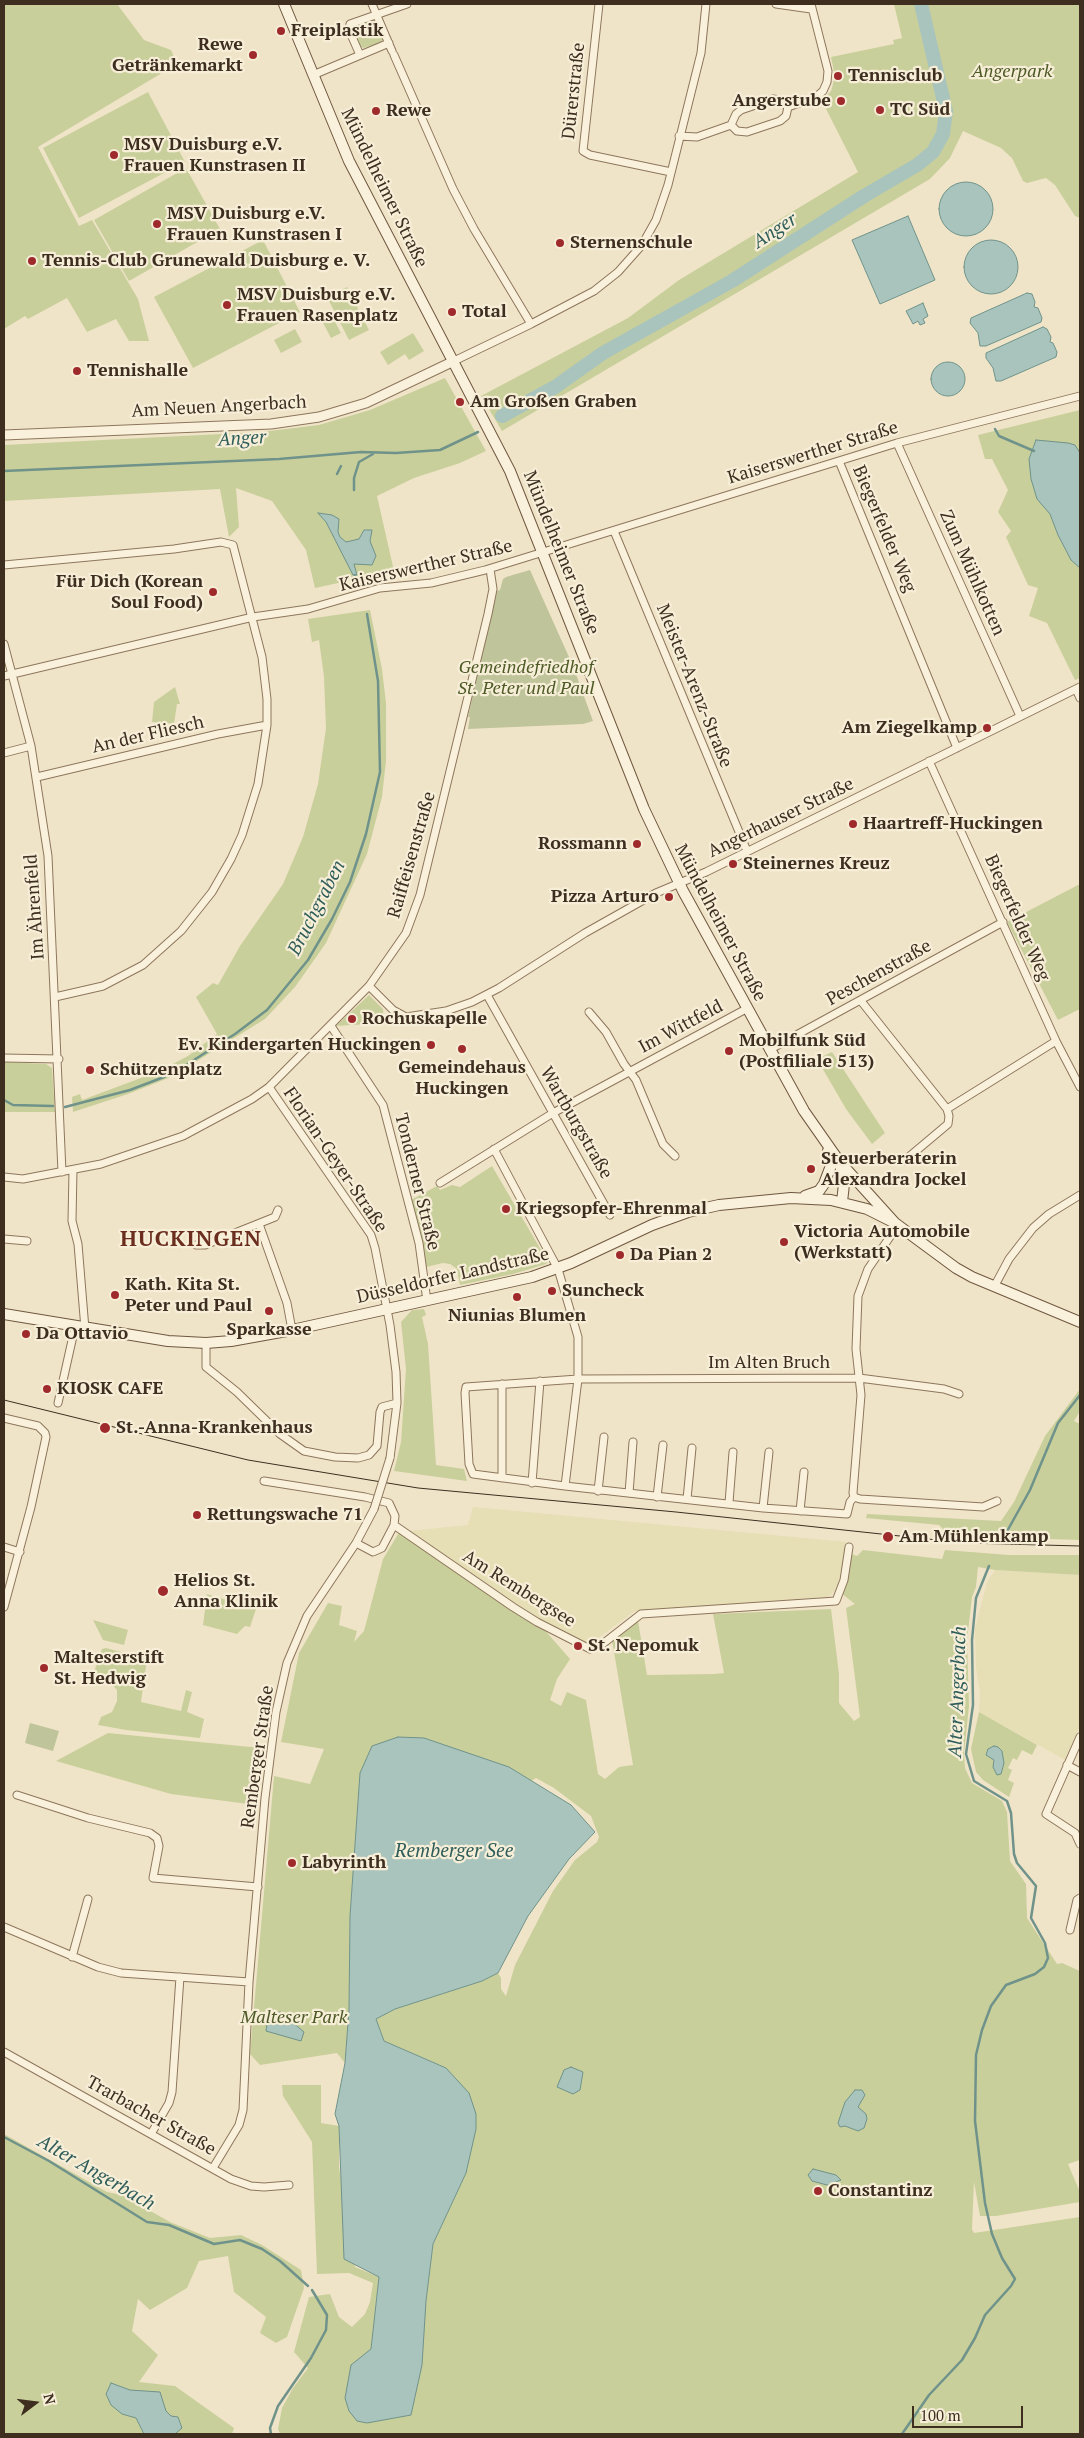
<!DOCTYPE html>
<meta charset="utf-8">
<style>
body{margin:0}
#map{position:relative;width:1084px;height:2438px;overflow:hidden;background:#f0e4c8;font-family:"PT Serif",serif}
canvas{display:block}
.frame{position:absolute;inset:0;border:5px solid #3d2e20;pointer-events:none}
.north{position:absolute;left:10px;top:2378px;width:50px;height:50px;-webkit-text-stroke:4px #f7eed8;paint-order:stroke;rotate:75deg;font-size:14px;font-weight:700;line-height:20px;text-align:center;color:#3d2e20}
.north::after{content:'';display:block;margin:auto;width:18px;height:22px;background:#3d2e20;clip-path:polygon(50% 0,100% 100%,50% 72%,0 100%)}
.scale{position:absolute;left:912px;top:2406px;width:111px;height:22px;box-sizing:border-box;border:2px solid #3d2e20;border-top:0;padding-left:6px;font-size:15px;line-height:18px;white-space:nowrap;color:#3d2e20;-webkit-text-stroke:4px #f7eed8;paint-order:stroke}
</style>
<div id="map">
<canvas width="1084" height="2438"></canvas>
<div class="frame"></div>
<div class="north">N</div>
<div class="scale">100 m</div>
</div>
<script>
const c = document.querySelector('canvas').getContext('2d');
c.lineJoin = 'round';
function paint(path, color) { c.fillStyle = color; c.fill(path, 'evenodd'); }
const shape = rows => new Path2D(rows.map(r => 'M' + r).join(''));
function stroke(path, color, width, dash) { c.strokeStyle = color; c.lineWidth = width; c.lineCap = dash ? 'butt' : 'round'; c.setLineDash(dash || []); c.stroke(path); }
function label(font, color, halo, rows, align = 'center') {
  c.font = font + ' "PT Serif",serif'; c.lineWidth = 4.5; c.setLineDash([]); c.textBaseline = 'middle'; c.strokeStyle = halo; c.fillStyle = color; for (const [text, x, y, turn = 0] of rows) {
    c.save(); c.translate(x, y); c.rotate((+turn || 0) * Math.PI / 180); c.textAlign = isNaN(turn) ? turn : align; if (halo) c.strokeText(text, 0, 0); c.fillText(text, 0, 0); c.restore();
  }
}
paint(shape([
 [473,1507,847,1542,837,1589,828,1597,635,1611,590,1644,580,1643,510,1603,408,1531,468,1525],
 [995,1570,1080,1575,1080,1726,1065,1760,979,1712,980,1692,976,1668,975,1629,987,1582]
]), '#e6deb5');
paint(shape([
 [4,4,117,4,144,40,171,50,177,64,38,147,79,226,92,220,138,299,149,341,129,341,116,319,87,332,67,298,28,319,25,316,4,329],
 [894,4,1080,4,1080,218,1075,216,1055,185,1046,178,1027,183,1023,181,1012,158,1001,148,963,131,950,158,930,179,502,431,481,396,628,318,679,280,858,172,822,101,831,91,835,77,831,57,894,44,893,40,902,38],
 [374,19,377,22,383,39,379,44,363,48,358,44,354,33,354,26],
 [148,92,185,162,79,218,43,148],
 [186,168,220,229,129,281,94,220],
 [263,240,300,312,193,368,154,297],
 [347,287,369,330,349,340,327,297],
 [331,314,341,333,331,338,321,319],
 [295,329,302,342,281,353,274,340],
 [413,333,424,351,409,360,405,354,388,365,380,352],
 [445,378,486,451,460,463,414,478,377,496,394,571,315,588,306,550,272,501,236,488,239,527,229,537,220,489,4,501,4,445,261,432,319,425,370,410],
 [1080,410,1080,678,1075,680,1047,623,1029,616,1038,588,1028,585,1006,537,1011,531,998,512,1008,490,992,459,985,459,978,435],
 [370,610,382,669,386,703,386,761,382,797,367,854,326,943,295,987,265,1019,171,1077,128,1094,73,1112,72,1097,80,1094,82,1100,157,1072,188,1056,217,1034,196,997,213,983,218,985,240,946,283,884,303,837,318,784,326,728,324,677,319,640,312,642,308,619],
 [175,687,180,704,177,704,174,724,152,722,154,702],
 [1080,884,1080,1009,1058,1020,1007,922],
 [369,995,383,1009,384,1023,336,1026],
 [832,1052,885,1133,872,1144,846,1109,817,1059],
 [4,1062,46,1064,52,1068,55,1112,4,1112],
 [492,1166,548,1262,546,1264,513,1274,460,1285,457,1269,450,1264,443,1263,426,1267,411,1200,437,1186,440,1190,452,1185,460,1187],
 [424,1309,426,1315,422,1317,428,1344,436,1465,464,1469,467,1481,394,1471,401,1442,406,1369,401,1322,412,1310],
 [1080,1389,1080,1411,1074,1421,1080,1424,1080,1540,950,1536,939,1525,866,1518,867,1514,1001,1521,1014,1502,1045,1436],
 [400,1531,542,1627,570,1659,557,1679,550,1700,561,1706,567,1692,586,1700,598,1774,605,1779,619,1767,633,1765,612,1640,638,1621,647,1675,714,1674,724,1673,713,1614,831,1609,839,1674,839,1703,854,1721,860,1717,846,1608,855,1604,841,1593,848,1553,857,1556,863,1550,942,1559,945,1550,1009,1555,1080,1555,1080,1575,995,1570,978,1567,976,1587,972,1597,967,1640,969,1706,964,1753,965,1768,972,1783,1002,1801,1007,1812,1010,1861,1026,1884,1027,1918,1057,1964,1062,1963,1080,1971,1080,2160,1068,2164,1080,2192,1080,2202,996,2216,980,2216,974,2182,972,2229,974,2233,1080,2217,1080,2434,280,2434,278,2429,282,2408,293,2388,308,2368,294,2352,309,2297,330,2294,339,2317,352,2327,365,2314,370,2302,373,2283,349,2273,317,2274,312,2142,283,2096,282,2085,321,2085,321,2123,339,2126,339,2167,355,2267,379,2277,371,2349,345,2398,426,2301,433,2244,466,2173,446,2068,384,2041,376,2019,395,2009,482,1981,498,1973,501,1978,501,1989,506,1996,515,1965,553,1891,575,1860,597,1842,599,1837,591,1816,554,1788,536,1778,531,1781,509,1767,360,1773,350,1916,349,2010,345,2063,337,2053,260,2065,250,2054,274,1776,310,1784,324,1749,281,1742,299,1653,328,1603,342,1606,339,1625,357,1631,354,1642,364,1631,383,1559],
 [207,1594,256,1609,250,1627,245,1626,237,1634,203,1625],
 [93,1620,128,1630,124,1645,103,1640],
 [106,1648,147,1659,141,1702,181,1711,186,1690,192,1692,187,1712,204,1719,200,1738,126,1730,98,1725,101,1717,112,1712,117,1701,117,1690,108,1680,94,1672,102,1649],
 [979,1712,1037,1745,1032,1755,1022,1750,1017,1760,1013,1758,1008,1768,1012,1770,1008,1780,1014,1783,1009,1797,983,1780,976,1772,971,1749],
 [108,1733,261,1748,256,1805,171,1794,56,1761],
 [4,2134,107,2192,122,2195,170,2222,210,2238,241,2235,262,2245,301,2270,304,2288,287,2337,276,2343,260,2333,266,2317,234,2292,228,2256,199,2261,187,2288,150,2310,138,2299,132,2331,158,2355,139,2382,175,2386,234,2428,232,2434,4,2434]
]), '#c9cf9b');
paint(shape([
 [530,570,573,666,593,721,583,724,468,729,470,717,468,717,497,591,500,590,503,579,506,577],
 [30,1723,59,1731,53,1751,25,1743]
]), '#bfc49a');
const water = shape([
 '939 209a27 27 0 1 1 54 0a27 27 0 1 1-54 0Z',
 [908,216,935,280,880,304,852,240,908,216],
 '964 267a27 27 0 1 1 54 0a27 27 0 1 1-54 0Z',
 [1027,293,1032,294,1035,302,1034,307,1038,308,1042,318,1041,322,986,346,980,346,978,333,970,323,971,318,1027,293],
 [923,303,928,316,923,319,925,323,920,325,918,321,913,324,906,311,923,303],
 [1043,327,1047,329,1051,337,1050,342,1053,343,1057,352,1056,357,1001,381,996,381,993,368,986,358,986,353,1043,327],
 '931 379a17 17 0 1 1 34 0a17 17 0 1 1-34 0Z',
 [1036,440,1068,443,1075,445,1080,453,1080,568,1071,560,1058,535,1050,514,1037,499,1031,479,1029,459,1036,440],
 [318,513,332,515,339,519,338,532,340,537,346,542,359,539,364,530,372,530,370,541,376,556,372,565,354,564,357,575,353,575,326,522,318,513],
 [398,1737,424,1738,509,1767,571,1805,595,1832,569,1859,528,1916,498,1973,482,1981,395,2009,376,2019,384,2041,446,2068,469,2093,476,2114,476,2129,466,2173,433,2244,426,2301,422,2365,411,2415,367,2423,357,2421,349,2411,345,2398,351,2365,371,2349,379,2277,344,2259,339,2126,335,2114,345,2063,349,2010,350,1916,360,1773,372,1746,398,1737],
 [994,1746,998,1747,1002,1751,1004,1763,1001,1774,997,1775,993,1767,994,1760,986,1755,988,1749,994,1746],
 [280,2012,304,2032,301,2041,266,2031,267,2024,272,2017,280,2012],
 [571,2067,583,2072,580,2090,573,2094,557,2087,564,2070,571,2067],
 [855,2090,862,2090,865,2095,858,2107,866,2114,867,2119,864,2128,858,2131,845,2126,840,2127,838,2123,845,2102,855,2090],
 [813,2169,836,2175,841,2180,827,2185,812,2181,808,2175,813,2169],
 [111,2383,130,2390,160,2392,166,2411,171,2416,178,2417,182,2428,175,2434,144,2434,136,2418,122,2414,111,2405,106,2394,111,2383]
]);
paint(water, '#a9c4bc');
stroke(water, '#6f938a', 1);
stroke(shape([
 [995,429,999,436,1034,451],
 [4,471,279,459,361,452,396,453,440,450,478,432],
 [337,474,341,466],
 [354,490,354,478,359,462,373,454],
 [355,575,357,581],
 [4,1100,13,1105,53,1106],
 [65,1107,130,1090,164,1077,186,1065,235,1034,267,1010,308,960,332,919,350,882,366,834,380,772,378,681,367,614],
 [1005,1535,1030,1490,1058,1423,1080,1395],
 [4,2137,49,2161,147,2222,169,2225,214,2244,240,2240,262,2249,280,2261,308,2286],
 [271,2434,270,2428,278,2406,311,2358,326,2330,327,2315,312,2290],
 [902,2434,929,2395,962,2360,975,2338,985,2315,1011,2286,1015,2279,1002,2258,992,2234,985,2203,975,2121,976,2055,982,2030,991,2006,1006,1985,1035,1974,1044,1967,1048,1958,1045,1943,1031,1918,1036,1886,1017,1863,1014,1854,1011,1813,1007,1801,974,1781,966,1754,973,1705,972,1640,976,1598,989,1566]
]), '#6f938a', 2.5);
stroke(shape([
 [502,416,555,387,603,353,732,281,864,196,917,165,933,152,943,134,946,111,921,4]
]), '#a9c4bc', 14);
const minor = shape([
 [372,4,392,51],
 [599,4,583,151,590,155,671,172],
 [776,4,811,9],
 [360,55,349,30,350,24,407,4],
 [394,55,453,189,474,229,531,324],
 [313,75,389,43],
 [731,125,737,131,747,132,780,121,786,116,788,107],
 [679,136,697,137,731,125,736,114,741,110,773,99,780,100,788,107,816,97,823,91,827,82,828,71,811,4],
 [454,361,531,324,594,291,618,272,642,245,656,220,668,185,701,53,706,4],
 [897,443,1020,716],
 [839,461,957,748],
 [614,531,747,851],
 [4,565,174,549,221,542,233,545,262,657,267,699,267,725,258,784,242,835,231,859,212,892,181,931,143,965,103,986,55,997],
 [4,644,31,746,48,856,62,1172],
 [4,676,253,617,308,609,380,588,431,583,485,570,897,443,1080,396],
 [1076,689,1080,698],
 [4,753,31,746],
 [929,761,1056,1041,1080,1087],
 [37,777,218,734,267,725],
 [369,986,393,1010,406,1017,446,1011,472,1002,499,988,585,933,656,893,706,872,1080,687],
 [487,995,610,1215],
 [861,1001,947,1109,1056,1041],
 [589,1012,606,1032,624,1064,636,1080,663,1144,675,1156],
 [331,1026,383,1105,419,1243,427,1301],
 [769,1050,1003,922],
 [4,1058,59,1059],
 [269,1087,371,1235,375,1248,390,1325,396,1372,397,1403,390,1458],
 [494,1149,558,1269,578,1337,578,1379,565,1486,763,1508,847,1514,850,1502,854,1497],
 [904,1161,948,1124,949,1116,947,1109],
 [73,1170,72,1221,78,1244,85,1329],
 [4,1177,23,1179,101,1164,183,1136,252,1099,269,1087,369,986,406,933,420,895,488,614,493,589,490,569],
 [440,1183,553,1113,746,1009],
 [259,1224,287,1303,292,1330],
 [4,1239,27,1241],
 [196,1245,205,1245,275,1217,278,1210],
 [994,1287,1009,1259,1033,1228,1049,1214,1080,1195],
 [206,1343,206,1367,237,1392,280,1434,304,1451,335,1457,358,1458,369,1455,377,1446,380,1412,382,1407,397,1403],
 [58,1403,75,1327],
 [4,1418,38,1426,45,1433,46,1437,31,1507,4,1607],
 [502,1478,502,1384],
 [264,1481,365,1497,389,1503,395,1516,394,1525,382,1548,373,1552,356,1543],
 [532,1483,540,1381],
 [565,1486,473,1474,469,1464,465,1393,466,1387,578,1379,859,1378,944,1389,959,1394],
 [598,1491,604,1437],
 [629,1493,633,1442],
 [657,1497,663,1445],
 [854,1497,853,1493,861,1395,856,1349,858,1296,868,1269,898,1225],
 [854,1497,860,1499,983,1507,997,1501],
 [687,1499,692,1448],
 [729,1503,733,1452],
 [763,1508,769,1452],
 [800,1511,804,1472],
 [394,1525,513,1607,537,1622,590,1649,600,1646,641,1614,836,1601,844,1580,849,1547],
 [4,1547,20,1552],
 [1080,1737,1046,1814,1075,1833,1080,1844],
 [1067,1765,1080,1772],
 [17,1795,88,1818,150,1833,157,1838,159,1846,153,1878,258,1887],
 [4,1927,98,1967,121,1973,249,1982],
 [1070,1930,1077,1900,1080,1898],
 [72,1957,88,1899],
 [4,2052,231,2179,251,2186,264,2187,289,2185],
 [151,2134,169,2103,172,2092,180,1977],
 [213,2168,239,2125,243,2110,249,1982,265,1798,276,1712,287,1663,307,1616,356,1543,374,1509]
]);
const tertiary = shape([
 [4,435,271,424,319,417,366,403,454,361]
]);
const secondary = shape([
 [284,4,349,161,510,471,644,809,683,891,804,1111,839,1161,895,1223],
 [840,1165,844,1184,842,1202],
 [805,1196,819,1191,824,1184,832,1163,828,1151],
 [4,1314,168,1341,206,1343,231,1341,292,1330,532,1277,571,1263,652,1225,688,1212,719,1205,791,1198,831,1200,867,1209,895,1223,956,1268,972,1277,1080,1322]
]);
stroke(minor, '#8d765c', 9);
stroke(tertiary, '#8d765c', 11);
stroke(secondary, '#6f573f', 12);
stroke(minor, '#faf1dc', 7);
stroke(tertiary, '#faf1dc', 9);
stroke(secondary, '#faf1dc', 10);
stroke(shape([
 [4,1400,248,1460,418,1488,676,1512,965,1543,1080,1546]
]), '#3d2e20', 1);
const minorBridge = shape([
 [374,1509,390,1458]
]);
stroke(minorBridge, '#8d765c', 9, []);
stroke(minorBridge, '#faf1dc', 7);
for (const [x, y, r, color] of [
 [281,31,5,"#9e2a2b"],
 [253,55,5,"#9e2a2b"],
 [838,76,5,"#9e2a2b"],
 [841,101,5,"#9e2a2b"],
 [880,110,5,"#9e2a2b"],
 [376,111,5,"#9e2a2b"],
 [114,155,5,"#9e2a2b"],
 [157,224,5,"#9e2a2b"],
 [560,243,5,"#9e2a2b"],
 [32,261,5,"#9e2a2b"],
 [227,305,5,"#9e2a2b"],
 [452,312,5,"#9e2a2b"],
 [77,371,5,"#9e2a2b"],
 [460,402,5,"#9e2a2b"],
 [213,592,5,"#9e2a2b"],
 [987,728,5,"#9e2a2b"],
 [853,824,5,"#9e2a2b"],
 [637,844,5,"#9e2a2b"],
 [733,864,5,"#9e2a2b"],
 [669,897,5,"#9e2a2b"],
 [352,1019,5,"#9e2a2b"],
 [431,1045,5,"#9e2a2b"],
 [462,1049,5,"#9e2a2b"],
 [729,1051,5,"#9e2a2b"],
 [90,1070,5,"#9e2a2b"],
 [811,1169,5,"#9e2a2b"],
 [506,1209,5,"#9e2a2b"],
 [784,1242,5,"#9e2a2b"],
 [620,1255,5,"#9e2a2b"],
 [552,1291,5,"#9e2a2b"],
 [115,1295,5,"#9e2a2b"],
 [517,1297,5,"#9e2a2b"],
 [269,1311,5,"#9e2a2b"],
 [26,1334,5,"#9e2a2b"],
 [47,1389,5,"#9e2a2b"],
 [105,1428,6,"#9e2a2b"],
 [197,1515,5,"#9e2a2b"],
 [888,1537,6,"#9e2a2b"],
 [163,1591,6,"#9e2a2b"],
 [578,1646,5,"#9e2a2b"],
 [44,1668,5,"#9e2a2b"],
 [292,1863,5,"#9e2a2b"],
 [818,2191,5,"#9e2a2b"]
]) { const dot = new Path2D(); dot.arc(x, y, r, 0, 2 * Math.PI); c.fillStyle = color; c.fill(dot); stroke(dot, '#f7eed8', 2); }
label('bold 18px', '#3d2e20', '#f7eed8', [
 ["Freiplastik",291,31],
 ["Rewe",243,45,"right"],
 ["Getränkemarkt",243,66,"right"],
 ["Tennisclub",848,76],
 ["Angerstube",831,101,"right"],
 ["TC Süd",890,110],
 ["Rewe",386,111],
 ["MSV Duisburg e.V.",124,145],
 ["Frauen Kunstrasen II",124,166],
 ["MSV Duisburg e.V.",167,214],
 ["Frauen Kunstrasen I",167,235],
 ["Sternenschule",570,243],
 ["Tennis-Club Grunewald Duisburg e. V.",42,261],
 ["MSV Duisburg e.V.",237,295],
 ["Frauen Rasenplatz",237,316],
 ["Total",462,312],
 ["Tennishalle",87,371],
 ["Am Großen Graben",470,402],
 ["Für Dich (Korean",203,582,"right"],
 ["Soul Food)",203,603,"right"],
 ["Am Ziegelkamp",977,728,"right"],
 ["Haartreff-Huckingen",863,824],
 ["Rossmann",627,844,"right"],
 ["Steinernes Kreuz",743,864],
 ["Pizza Arturo",659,897,"right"],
 ["Rochuskapelle",362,1019],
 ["Mobilfunk Süd",739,1041],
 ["(Postfiliale 513)",739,1062],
 ["Ev. Kindergarten Huckingen",421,1045,"right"],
 ["Gemeindehaus",462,1068,"center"],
 ["Huckingen",462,1089,"center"],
 ["Schützenplatz",100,1070],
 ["Steuerberaterin",821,1159],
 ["Alexandra Jockel",821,1180],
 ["Kriegsopfer-Ehrenmal",516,1209],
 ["Victoria Automobile",794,1232],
 ["(Werkstatt)",794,1253],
 ["Da Pian 2",630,1255],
 ["Kath. Kita St.",125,1285],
 ["Peter und Paul",125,1306],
 ["Suncheck",562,1291],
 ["Niunias Blumen",517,1316,"center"],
 ["Sparkasse",269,1330,"center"],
 ["Da Ottavio",36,1334],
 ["KIOSK CAFE",57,1389],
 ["St.-Anna-Krankenhaus",116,1428],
 ["Rettungswache 71",207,1515],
 ["Am Mühlenkamp",899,1537],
 ["Helios St.",174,1581],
 ["Anna Klinik",174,1602],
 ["St. Nepomuk",588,1646],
 ["Malteserstift",54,1658],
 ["St. Hedwig",54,1679],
 ["Labyrinth",302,1863],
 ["Constantinz",828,2191]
], 'left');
label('italic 18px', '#4d5a26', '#f7eed8', [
 ["Angerpark",1012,72],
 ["Gemeindefriedhof",526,668],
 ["St. Peter und Paul",526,689],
 ["Malteser Park",294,2018]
]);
label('18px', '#3d2e20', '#f7eed8', [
 ["Dürerstraße",574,91,-84],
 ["Mündelheimer Straße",384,188,64],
 ["Am Neuen Angerbach",219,407,-3],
 ["Kaiserswerther Straße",813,453,-17],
 ["Biegerfelder Weg",884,529,67],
 ["Mündelheimer Straße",561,553,68],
 ["Kaiserswerther Straße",426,566,-13],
 ["Zum Mühlkotten",972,573,66],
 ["Meister-Arenz-Straße",694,686,68],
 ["An der Fliesch",148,735,-13],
 ["Angerhauser Straße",781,818,-26],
 ["Raiffeisenstraße",412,855,-74],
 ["Im Ährenfeld",35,907,-94],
 ["Biegerfelder Weg",1017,918,66],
 ["Mündelheimer Straße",720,923,62],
 ["Peschenstraße",879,973,-29],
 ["Im Wittfeld",681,1027,-28],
 ["Wartburgstraße",576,1123,60],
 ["Florian-Geyer-Straße",335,1160,56],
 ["Tonderner Straße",417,1182,76],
 ["Düsseldorfer Landstraße",453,1276,-13],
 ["Im Alten Bruch",769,1363],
 ["Am Rembergsee",519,1589,32],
 ["Remberger Straße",258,1757,-82],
 ["Trarbacher Straße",151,2116,29]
]);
label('italic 19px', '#2f5d5a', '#f7eed8', [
 ["Anger",775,231,-33],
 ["Anger",242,439,-3],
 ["Bruchgraben",317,908,-63],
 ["Alter Angerbach",958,1692,-88],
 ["Remberger See",454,1852],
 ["Alter Angerbach",96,2173,30]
]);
c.letterSpacing = '1px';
label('bold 22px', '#6b2e1e', '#f7eed8', [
 ["HUCKINGEN",191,1240]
]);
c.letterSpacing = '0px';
</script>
